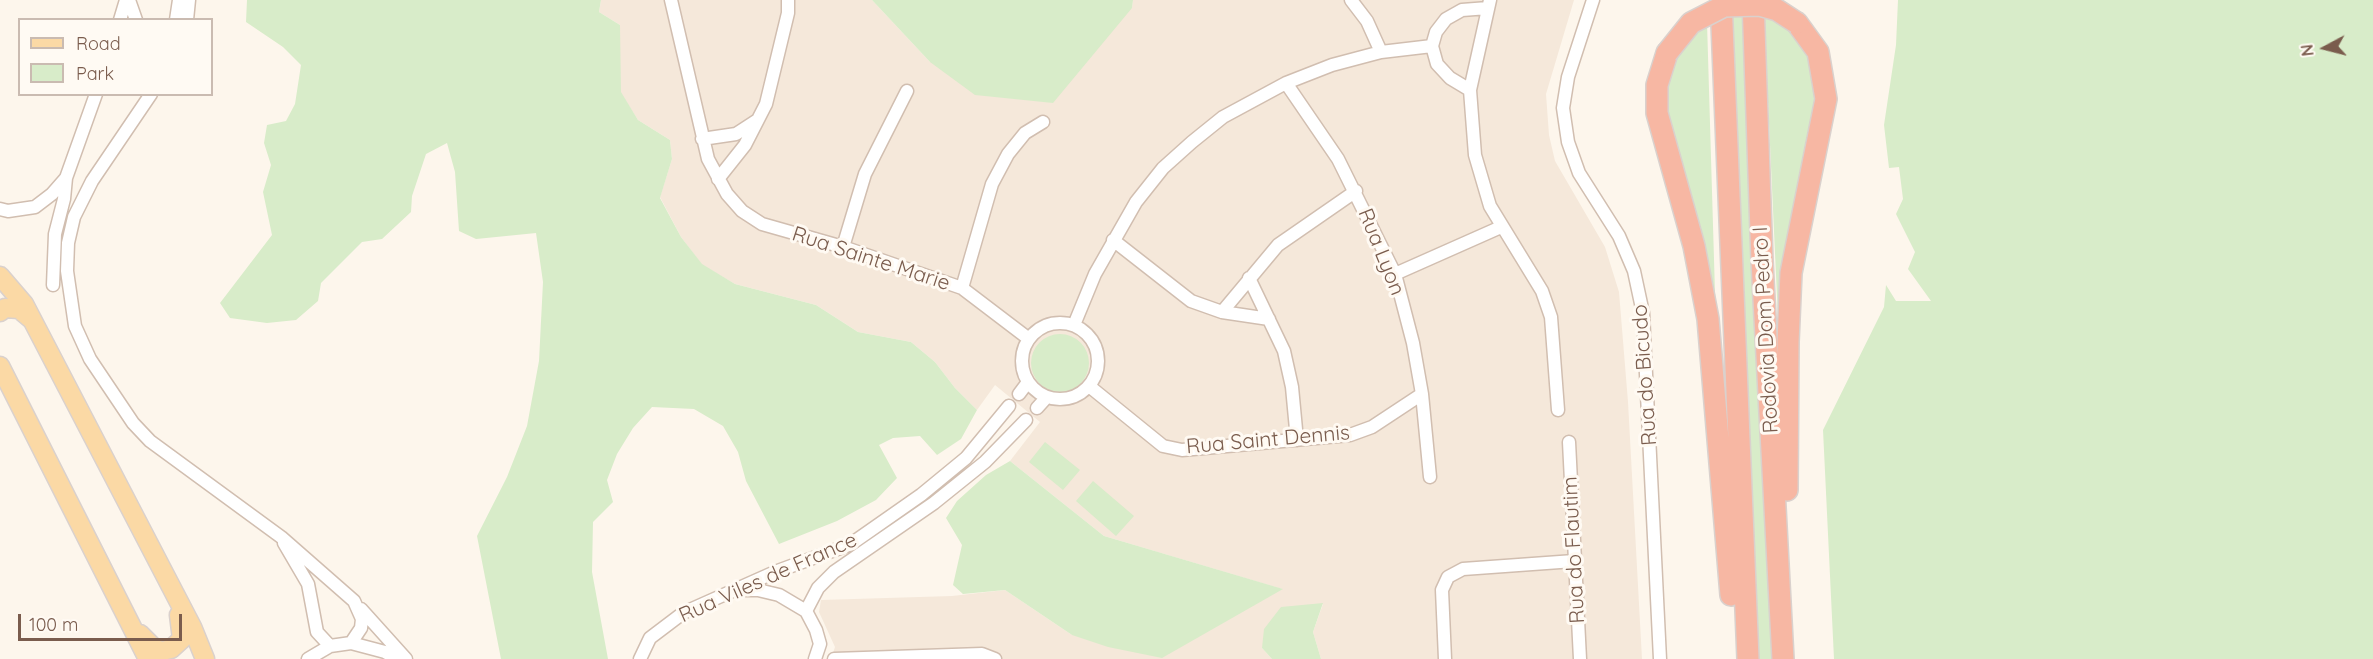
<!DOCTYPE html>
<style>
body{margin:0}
#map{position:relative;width:2373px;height:659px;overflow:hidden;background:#fdf6ec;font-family:Quicksand,sans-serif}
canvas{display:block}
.legend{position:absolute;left:18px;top:18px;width:195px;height:78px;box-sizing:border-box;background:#fffaf3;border:2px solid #cabbb1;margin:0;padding:8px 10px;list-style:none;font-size:18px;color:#7a5c4d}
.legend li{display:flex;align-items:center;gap:12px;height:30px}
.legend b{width:30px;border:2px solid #cabbb1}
.north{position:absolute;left:2295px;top:18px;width:60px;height:60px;-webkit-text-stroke:4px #fffaf3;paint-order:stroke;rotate:263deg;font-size:16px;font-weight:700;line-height:24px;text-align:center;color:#7a5c4d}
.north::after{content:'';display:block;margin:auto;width:21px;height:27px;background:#7a5c4d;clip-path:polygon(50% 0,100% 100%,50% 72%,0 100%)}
.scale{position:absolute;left:18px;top:614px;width:164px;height:27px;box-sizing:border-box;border:3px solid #7a5c4d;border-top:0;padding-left:8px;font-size:18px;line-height:21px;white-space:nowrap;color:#7a5c4d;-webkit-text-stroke:4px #fffaf3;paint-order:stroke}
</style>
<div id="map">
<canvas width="2373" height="659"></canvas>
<ul class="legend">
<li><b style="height:8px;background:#fbd9a5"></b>Road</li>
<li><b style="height:16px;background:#d8ecc9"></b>Park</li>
</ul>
<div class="north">N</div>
<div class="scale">100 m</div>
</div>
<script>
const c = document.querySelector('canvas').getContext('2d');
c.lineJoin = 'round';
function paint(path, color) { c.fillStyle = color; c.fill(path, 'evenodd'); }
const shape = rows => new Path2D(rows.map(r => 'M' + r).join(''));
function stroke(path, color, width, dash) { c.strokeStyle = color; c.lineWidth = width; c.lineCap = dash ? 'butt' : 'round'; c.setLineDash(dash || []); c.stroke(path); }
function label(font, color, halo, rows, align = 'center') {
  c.font = font + ' Quicksand,sans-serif'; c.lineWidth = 6; c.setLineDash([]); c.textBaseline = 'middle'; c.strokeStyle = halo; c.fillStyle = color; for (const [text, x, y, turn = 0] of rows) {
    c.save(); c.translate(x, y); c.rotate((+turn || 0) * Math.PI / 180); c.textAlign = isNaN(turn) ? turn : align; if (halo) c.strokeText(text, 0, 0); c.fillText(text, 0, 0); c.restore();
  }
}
paint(shape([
 [601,0,872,0,930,62,1132,8,1133,0,1574,0,1546,94,1549,135,1555,161,1605,247,1619,292,1628,402,1642,659,1321,659,1313,632,1323,604,1262,648,1272,659,831,659,835,647,819,612,821,600,952,596,1005,590,1072,635,1282,589,1104,536,1010,461,1040,422,995,385,977,410,955,388,935,362,911,342,858,332,816,305,735,284,702,265,681,237,660,197,672,159,670,140,638,120,620,92,620,25,599,12]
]), '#f5e8da');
paint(shape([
 [247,0,601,0,599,12,620,25,621,92,638,120,670,140,672,159,660,198,681,237,702,264,735,284,816,305,858,332,911,342,935,362,955,388,977,410,961,439,937,455,920,436,893,438,879,445,897,478,876,500,837,521,779,544,746,481,738,452,723,426,694,409,652,407,633,428,617,454,607,480,613,502,593,522,592,572,608,659,501,659,477,536,507,477,527,426,539,361,543,282,536,233,476,239,459,231,455,172,447,143,426,154,412,196,411,212,382,239,362,242,321,283,318,301,296,320,267,323,230,318,220,303,272,235,263,192,271,165,264,143,267,125,286,121,295,104,301,65,283,47,246,22],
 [872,0,1133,0,1132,8,1053,103,975,95,930,62],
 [1898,0,2373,0,2373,659,1834,659,1823,430,1884,307,1886,285,1896,301,1931,301,1908,269,1915,252,1896,214,1903,199,1899,167,1889,168,1884,125,1896,45],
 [1746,12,1768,510,1772,659,1758,659,1756,630,1730,14],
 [1764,14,1787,27,1805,46,1815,74,1816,106,1779,340],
 [1707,22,1715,293,1720,338,1665,96,1669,69,1683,43],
 '1031 363a29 29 0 1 1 58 0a29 29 0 1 1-58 0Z',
 [1045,442,1080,470,1063,490,1029,462],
 [1010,461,1104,536,1283,589,1162,658,1108,647,1072,635,1005,590,963,594,953,585,962,545,946,518,957,501,986,475],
 [1093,481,1134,516,1116,536,1076,501],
 [1323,603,1313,632,1321,659,1272,659,1262,648,1264,629,1281,607]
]), '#d8ecc9');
const minor = shape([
 [129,0,136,20],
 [671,0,708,159,727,194,742,211,762,224,843,247,962,288,1029,339],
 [1351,0,1367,21,1381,52],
 [1490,0,1470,90,1475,155,1490,206,1542,291,1551,317,1558,410],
 [1593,0,1568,77,1563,108,1568,142,1579,173,1619,236,1634,271,1643,313,1660,659],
 [120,20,126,0],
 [176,20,179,0],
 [187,20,189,0],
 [1286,83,1338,159,1395,274,1413,343,1422,394,1430,477],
 [1470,90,1450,78,1437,64,1432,46,1436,32,1446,19,1462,10,1488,8],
 [151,94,92,181,74,217,68,243,67,271,75,326,90,359,133,423,150,441,281,537,354,601,362,619,361,628,351,643],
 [702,139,736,134,756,121],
 [718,179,745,145,766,104,788,13,788,0],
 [0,209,8,211,35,207,52,194,66,178],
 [1113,240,1191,301,1222,312,1269,319],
 [843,247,865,174,907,91],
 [1395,274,1501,227],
 [1249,278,1284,351,1292,387,1297,440],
 [53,285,55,234,64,199,66,178,96,94],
 [962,288,992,184,1008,154,1025,133,1043,122],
 [1222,312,1278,245,1356,191],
 '1022 361a38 38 0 1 1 76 0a38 38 0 1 1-76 0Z',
 [1074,325,1095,274,1136,202,1163,168,1192,142,1223,117,1286,83,1332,65,1381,52,1432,46],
 [1089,386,1163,446,1182,450,1350,435,1372,427,1422,394],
 [1019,394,1028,382],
 [1037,408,1046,398],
 [1569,442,1580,659],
 [284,543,308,584,317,632,330,646],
 [741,590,758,590,779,595,806,611,816,630,820,644,815,659],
 [361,609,406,659],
 [806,611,818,588,834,572,934,503,985,462,1026,420],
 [308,659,330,646,351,643,385,652,397,659],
 [640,659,650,638,683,613,775,572,851,544,921,495,966,458,1009,406],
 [834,659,982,654,995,659],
 [1445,659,1442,590,1448,577,1463,569,1574,561]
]);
const primary = shape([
 [0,276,24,304,192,627,205,659],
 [0,312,5,308,19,309,31,319],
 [0,366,148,659],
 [140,634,155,649,162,651,171,649,182,639,179,615]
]);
const motorway = shape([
 [1721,0,1748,659],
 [1753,0,1762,261,1783,659],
 [1667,53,1657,85,1657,113,1694,246,1708,319,1731,595],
 [1787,490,1788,342,1791,273,1826,99,1818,52,1797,23]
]);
stroke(minor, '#d1beb0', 15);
stroke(primary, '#dad1cd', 21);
stroke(motorway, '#dad1cd', 24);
stroke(minor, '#fff', 12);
stroke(primary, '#fbd9a5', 18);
stroke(motorway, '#f7b7a3', 21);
const motorwayBridge = shape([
 [1667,53,1691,23,1724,6,1759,5,1777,10,1797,23]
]);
stroke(motorwayBridge, '#dad1cd', 24, []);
stroke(motorwayBridge, '#f7b7a3', 21);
label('21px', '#7a5c4d', '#fffaf3', [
 ["Rua Lyon",1381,252,68],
 ["Rua Sainte Marie",871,259,18],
 ["Rodovia Dom Pedro I",1766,330,-93],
 ["Rua do Bicudo",1645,375,-94],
 ["Rua Saint Dennis",1268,440,-5],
 ["Rua do Flautim",1574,550,-93],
 ["Rua Viles de France",768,578,-24]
]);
</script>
